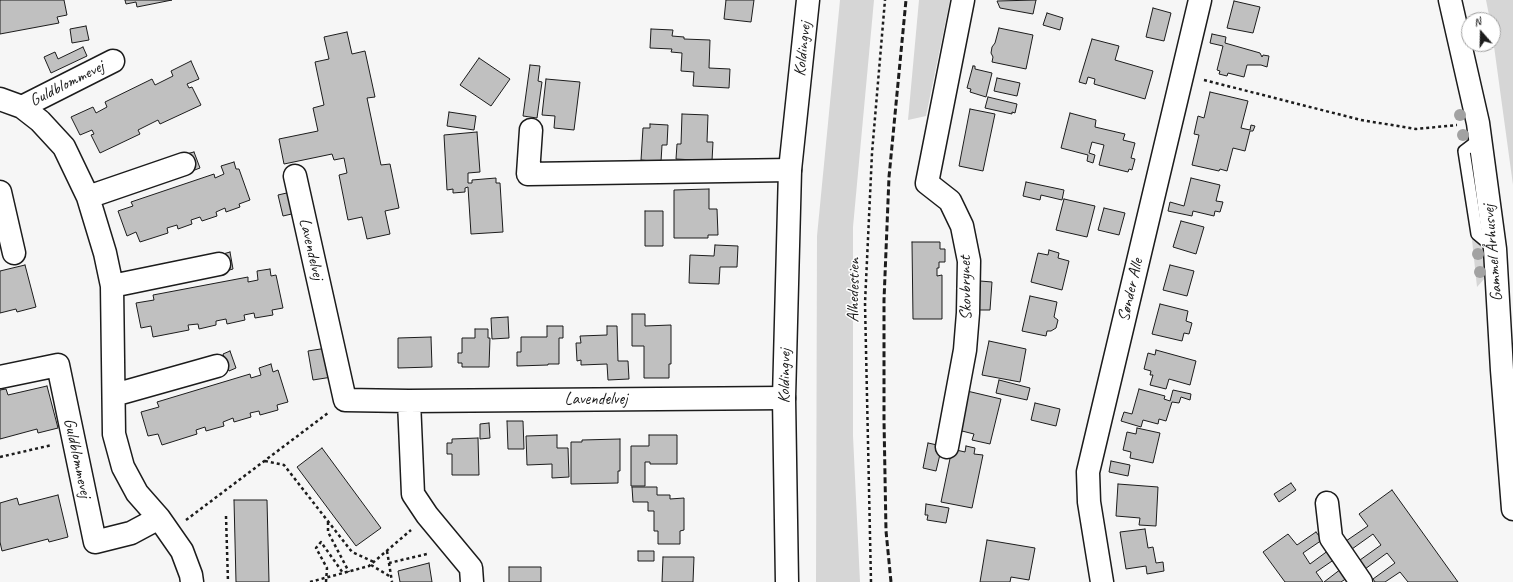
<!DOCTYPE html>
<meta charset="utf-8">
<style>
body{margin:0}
#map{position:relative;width:1513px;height:582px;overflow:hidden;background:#f6f6f6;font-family:Caveat,sans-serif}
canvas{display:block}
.north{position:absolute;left:1461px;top:12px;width:40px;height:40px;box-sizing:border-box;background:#fff;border:1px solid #a4a4a4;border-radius:50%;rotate:340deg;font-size:11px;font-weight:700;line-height:16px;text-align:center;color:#1c1c1c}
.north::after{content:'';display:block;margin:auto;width:14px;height:18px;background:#1c1c1c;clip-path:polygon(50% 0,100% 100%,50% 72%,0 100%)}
</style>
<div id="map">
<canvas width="1513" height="582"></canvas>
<div class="north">N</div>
</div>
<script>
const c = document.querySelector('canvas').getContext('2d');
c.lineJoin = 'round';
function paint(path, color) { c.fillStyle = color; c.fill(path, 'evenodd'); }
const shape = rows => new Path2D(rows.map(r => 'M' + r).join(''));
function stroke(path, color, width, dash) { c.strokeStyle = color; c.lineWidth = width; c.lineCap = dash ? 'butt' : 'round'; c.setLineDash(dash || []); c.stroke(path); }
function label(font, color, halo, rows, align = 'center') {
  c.font = font + ' Caveat,sans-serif'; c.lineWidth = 3; c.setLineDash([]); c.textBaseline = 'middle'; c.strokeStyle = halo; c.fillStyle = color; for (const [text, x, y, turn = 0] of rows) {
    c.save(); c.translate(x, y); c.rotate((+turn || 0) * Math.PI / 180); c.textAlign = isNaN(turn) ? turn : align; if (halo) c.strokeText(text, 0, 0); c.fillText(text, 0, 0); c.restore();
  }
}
paint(shape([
 [840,0,874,0,853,227,853,436,860,582,816,582,817,236],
 [919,0,950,0,926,116,908,120],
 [1486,0,1513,0,1513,185,1493,39,1493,20,1490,20],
 [1472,240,1482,246,1486,277,1477,287]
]), '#d6d6d6');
const building = shape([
 [0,0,64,0,67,15,57,17,59,23,0,34,0,0],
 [125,0,172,0,137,7,136,2,126,4,125,0],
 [726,0,754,0,751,22,724,19,726,0],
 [1036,0,1033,14,1000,8,997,1,1036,0],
 [1234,1,1260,7,1253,33,1227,28,1234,1],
 [1153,8,1171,13,1164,41,1146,37,1153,8],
 [1047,13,1063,18,1060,30,1043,25,1047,13],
 [86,26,89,40,72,43,70,29,86,26],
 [999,28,1033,35,1026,69,992,62,993,57,991,53,992,47,995,43,999,28],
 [651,29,673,30,672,36,684,37,684,39,710,40,709,68,730,69,729,88,693,86,694,72,681,71,682,53,671,52,672,49,650,48,651,29],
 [347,32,352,54,365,51,375,97,367,98,381,165,390,164,399,208,385,211,390,234,367,239,362,217,348,220,339,175,347,173,344,158,334,160,332,154,284,164,279,139,318,131,313,108,324,105,315,62,329,59,324,37,347,32],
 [1212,34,1226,37,1225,43,1260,53,1262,57,1263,55,1269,56,1267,67,1261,65,1247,65,1244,77,1228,73,1227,76,1219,74,1220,71,1217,70,1223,46,1210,43,1212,34],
 [1092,39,1119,46,1115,60,1153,71,1145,99,1094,84,1095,79,1088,77,1086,84,1079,82,1092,39],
 [83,47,87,56,51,73,44,57,55,52,58,59,83,47],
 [479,58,510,79,491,106,460,85,479,58],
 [191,61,199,79,187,84,189,88,192,87,201,105,160,124,158,120,138,130,140,134,100,153,91,135,94,134,92,130,80,135,71,117,93,107,96,113,107,107,105,102,152,79,155,85,173,76,171,71,191,61],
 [530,65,540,66,538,81,542,82,537,118,523,116,530,65],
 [973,66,975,66,975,69,992,73,986,97,970,92,971,89,967,88,973,66],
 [997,78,1020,83,1017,96,994,91,997,78],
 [546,79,580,82,574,130,554,128,555,116,542,115,546,79],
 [1210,92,1248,101,1241,128,1250,130,1251,125,1255,126,1253,131,1250,131,1245,151,1233,148,1227,171,1220,169,1219,171,1192,165,1199,135,1194,134,1198,116,1204,118,1210,92],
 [988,97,1017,104,1015,113,1012,112,1012,114,985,108,988,97],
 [970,109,995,114,983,171,959,166,970,109],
 [449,112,476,116,474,130,447,126,449,112],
 [1070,113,1096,120,1095,127,1125,134,1123,140,1135,143,1131,158,1135,159,1132,170,1129,169,1128,172,1099,165,1104,145,1092,142,1089,153,1095,155,1093,163,1087,161,1088,155,1061,148,1070,113],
 [682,114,708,115,707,142,713,142,712,161,676,159,677,144,681,144,682,114],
 [650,124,668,125,667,145,662,145,661,162,641,160,643,128,650,128,650,124],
 [477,132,480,172,468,173,468,183,472,183,472,180,496,178,496,183,500,183,503,232,471,234,468,187,465,188,465,192,453,193,453,189,447,190,444,135,477,132],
 [194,152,200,168,192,171,186,154,194,152],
 [234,162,236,169,239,169,250,200,239,204,240,207,226,212,225,208,216,212,217,216,202,221,200,217,191,220,192,224,178,229,177,225,167,228,168,233,140,242,136,232,127,236,118,211,133,206,131,202,214,174,215,178,224,174,221,166,234,162],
 [1191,178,1220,185,1216,201,1223,202,1220,212,1215,211,1214,216,1193,211,1192,216,1168,211,1170,202,1184,206,1191,178],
 [1026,182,1064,190,1062,200,1041,195,1040,200,1023,196,1026,182],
 [709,189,709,209,717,209,718,235,708,235,708,238,674,238,674,190,709,189],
 [291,192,296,213,283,216,278,195,291,192],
 [1064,199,1095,206,1087,237,1056,230,1064,199],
 [1104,208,1125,213,1119,235,1098,230,1104,208],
 [645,211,663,211,663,246,645,246,645,211],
 [1181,221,1204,227,1196,254,1173,247,1181,221],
 [912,242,940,242,940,249,945,249,945,262,939,262,939,268,937,268,937,276,942,275,942,319,913,319,912,242],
 [715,245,738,246,737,267,720,267,719,284,689,283,690,255,714,256,715,245],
 [1049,250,1059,253,1058,258,1069,261,1062,290,1031,282,1038,253,1048,255,1049,250],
 [230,252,233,269,226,271,223,254,230,252],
 [25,265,36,307,17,312,16,309,0,313,0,271,25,265],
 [1170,265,1194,271,1187,296,1163,290,1170,265],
 [270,269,271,276,276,275,283,308,272,310,273,315,255,318,254,313,244,315,245,320,227,324,226,319,216,321,216,325,199,329,198,324,188,325,189,330,153,337,151,326,141,328,136,303,154,300,153,295,248,277,248,282,258,280,257,271,270,269],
 [980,281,992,282,990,310,978,310,980,281],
 [1030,296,1057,302,1054,317,1058,320,1056,328,1051,331,1047,331,1046,336,1022,331,1030,296],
 [1160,304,1188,311,1186,321,1192,323,1189,334,1184,333,1182,341,1152,334,1160,304],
 [632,314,645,314,645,326,671,325,671,364,669,364,669,378,644,378,644,346,632,346,632,314],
 [508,317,509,338,492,339,491,318,508,317],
 [547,326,563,326,563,338,559,338,559,364,548,364,548,365,517,366,517,352,521,352,521,337,547,337,547,326],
 [607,326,617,326,618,361,628,361,629,379,608,380,607,364,581,365,581,360,577,361,576,343,581,343,580,336,607,335,607,326],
 [475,329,488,329,488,338,490,338,489,367,462,367,462,363,458,363,458,353,462,353,462,338,475,338,475,329],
 [431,337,432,367,398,368,398,338,431,337],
 [989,341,1026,349,1020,382,982,375,989,341],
 [327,348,332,377,313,380,308,351,327,348],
 [1156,350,1196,361,1190,385,1169,379,1166,389,1150,385,1153,375,1150,375,1151,371,1144,369,1148,353,1155,355,1156,350],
 [230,351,236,368,229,371,223,354,230,351],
 [271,364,273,372,278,370,288,402,277,405,278,410,260,415,259,411,250,413,251,417,234,422,233,418,223,422,224,426,206,431,205,427,196,430,197,434,162,445,158,434,148,436,141,412,159,407,157,402,250,374,251,378,261,375,259,368,271,364],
 [999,380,1030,388,1027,400,996,393,999,380],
 [47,386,58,428,38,433,37,429,0,439,0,390,6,389,8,395,47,386],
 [1139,389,1165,396,1164,399,1170,401,1173,390,1191,394,1190,400,1181,397,1179,403,1172,402,1166,421,1159,419,1158,424,1143,420,1141,427,1121,421,1124,412,1132,414,1139,389],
 [967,391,1001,399,990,444,972,440,974,434,962,431,960,436,957,435,967,391],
 [1035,403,1060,409,1056,426,1031,420,1035,403],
 [507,421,523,421,524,449,508,449,507,421],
 [489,423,490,438,480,439,480,424,489,423],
 [1137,428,1160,433,1153,463,1130,458,1131,452,1123,450,1127,432,1136,434,1137,428],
 [557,435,557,448,568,448,569,477,552,478,552,464,527,465,526,436,557,435],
 [649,435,677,435,677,464,650,464,650,462,645,462,645,486,631,486,631,446,649,446,649,435],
 [478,438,479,475,452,475,452,454,447,454,447,443,452,443,452,439,478,438],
 [620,439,620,471,618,471,618,483,571,484,571,442,582,442,582,440,620,439],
 [928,443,942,446,936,471,923,468,928,443],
 [966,446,975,448,974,454,983,455,972,508,941,502,952,449,965,452,966,446],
 [322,448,381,528,356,546,297,467,322,448],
 [1111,461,1130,465,1128,476,1109,472,1111,461],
 [1291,483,1296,490,1279,502,1274,494,1291,483],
 [1118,484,1158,487,1156,526,1139,525,1140,518,1116,516,1118,484],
 [632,487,657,487,657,495,670,495,670,499,684,498,684,530,680,531,680,544,658,544,658,531,654,531,654,511,648,511,648,502,633,502,632,487],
 [1392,490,1458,582,1408,582,1400,572,1385,582,1375,582,1373,579,1395,563,1387,553,1365,569,1360,560,1381,545,1373,534,1352,549,1346,541,1368,526,1359,514,1392,490],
 [58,495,68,537,49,542,48,539,2,551,0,542,0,503,17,498,19,505,58,495],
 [234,500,267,500,269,582,236,582,234,500],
 [926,504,949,508,946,523,927,520,928,515,925,515,926,504],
 [1145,529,1148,548,1153,547,1156,563,1163,562,1164,571,1147,574,1146,566,1126,569,1120,532,1145,529],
 [1316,532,1322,540,1303,553,1310,564,1329,550,1335,559,1316,572,1323,582,1285,582,1263,552,1288,534,1297,545,1316,532],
 [987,540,1035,548,1029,580,1011,577,1010,582,980,582,987,540],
 [638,551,654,551,654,561,638,561,638,551],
 [663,557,694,557,693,582,662,582,663,557],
 [429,563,432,582,400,582,398,571,429,563],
 [509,567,541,567,541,582,509,582,509,567],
 [1341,569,1347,578,1341,582,1324,582,1341,569]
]);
paint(building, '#c0c0c0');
stroke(building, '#1c1c1c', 1);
const service = shape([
 [1481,138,1464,151,1477,234,1494,248]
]);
const minor = shape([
 [0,99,22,107,40,121,64,147,88,197,105,253,112,286,114,434,123,467,137,493,159,518,182,551,191,575,192,582],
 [22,107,113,61],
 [531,130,528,174,790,170],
 [295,176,345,400,409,401,784,398],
 [0,192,14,253],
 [88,197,184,164],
 [112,286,219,264],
 [0,377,58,365,95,542,131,533,159,518],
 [114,395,217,366],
 [409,401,413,494,427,515,471,568,472,582],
 [947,447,965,350,968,313,969,261,962,226,950,201,927,183,963,0],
 [1327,503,1331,538,1361,582],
 [1102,582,1089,502,1088,472,1200,0]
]);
const tertiary = shape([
 [1450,0,1478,123,1495,249,1502,370,1513,509],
 [787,582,784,398,790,170,808,0]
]);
stroke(service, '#1c1c1c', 14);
stroke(minor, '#1c1c1c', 25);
stroke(tertiary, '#1c1c1c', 25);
stroke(shape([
 [1204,80,1361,120,1416,129,1457,125],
 [0,457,52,445],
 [265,461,284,465,352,552,374,562],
 [226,516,228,582],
 [186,520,328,413],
 [328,522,328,532,349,572],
 [387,551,389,563,427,554],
 [389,563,392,582],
 [371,565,391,577],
 [310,582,369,566,411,530],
 [326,582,327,568,316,548,321,542,343,573],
 [871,582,865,303,872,153,885,0]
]), '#1c1c1c', 2.5, [3, 3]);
stroke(service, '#fff', 11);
stroke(minor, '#fff', 22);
stroke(tertiary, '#fff', 22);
stroke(shape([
 [891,582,886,531,884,420,884,300,889,177,906,0]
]), '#1c1c1c', 3, [6, 3]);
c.fillStyle = '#a2a2a2';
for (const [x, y] of [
 [1460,115],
 [1463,135],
 [1478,254],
 [1480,272]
]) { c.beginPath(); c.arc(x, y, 6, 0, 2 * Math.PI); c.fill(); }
label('17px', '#1c1c1c', '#fff', [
 ["Koldingvej",803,49,-84],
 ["Guldblommevej",67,84,-27],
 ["Lavendelvej",311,249,77],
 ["Gammel Århusvej",1493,253,-95],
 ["Skovbrynet",966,288,-91],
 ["Alhedestien",854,290,-89],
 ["Sønder Alle",1131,290,-77],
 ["Koldingvej",785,376,-89],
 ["Lavendelvej",596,400],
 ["Guldblommevej",77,458,78]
]);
</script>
